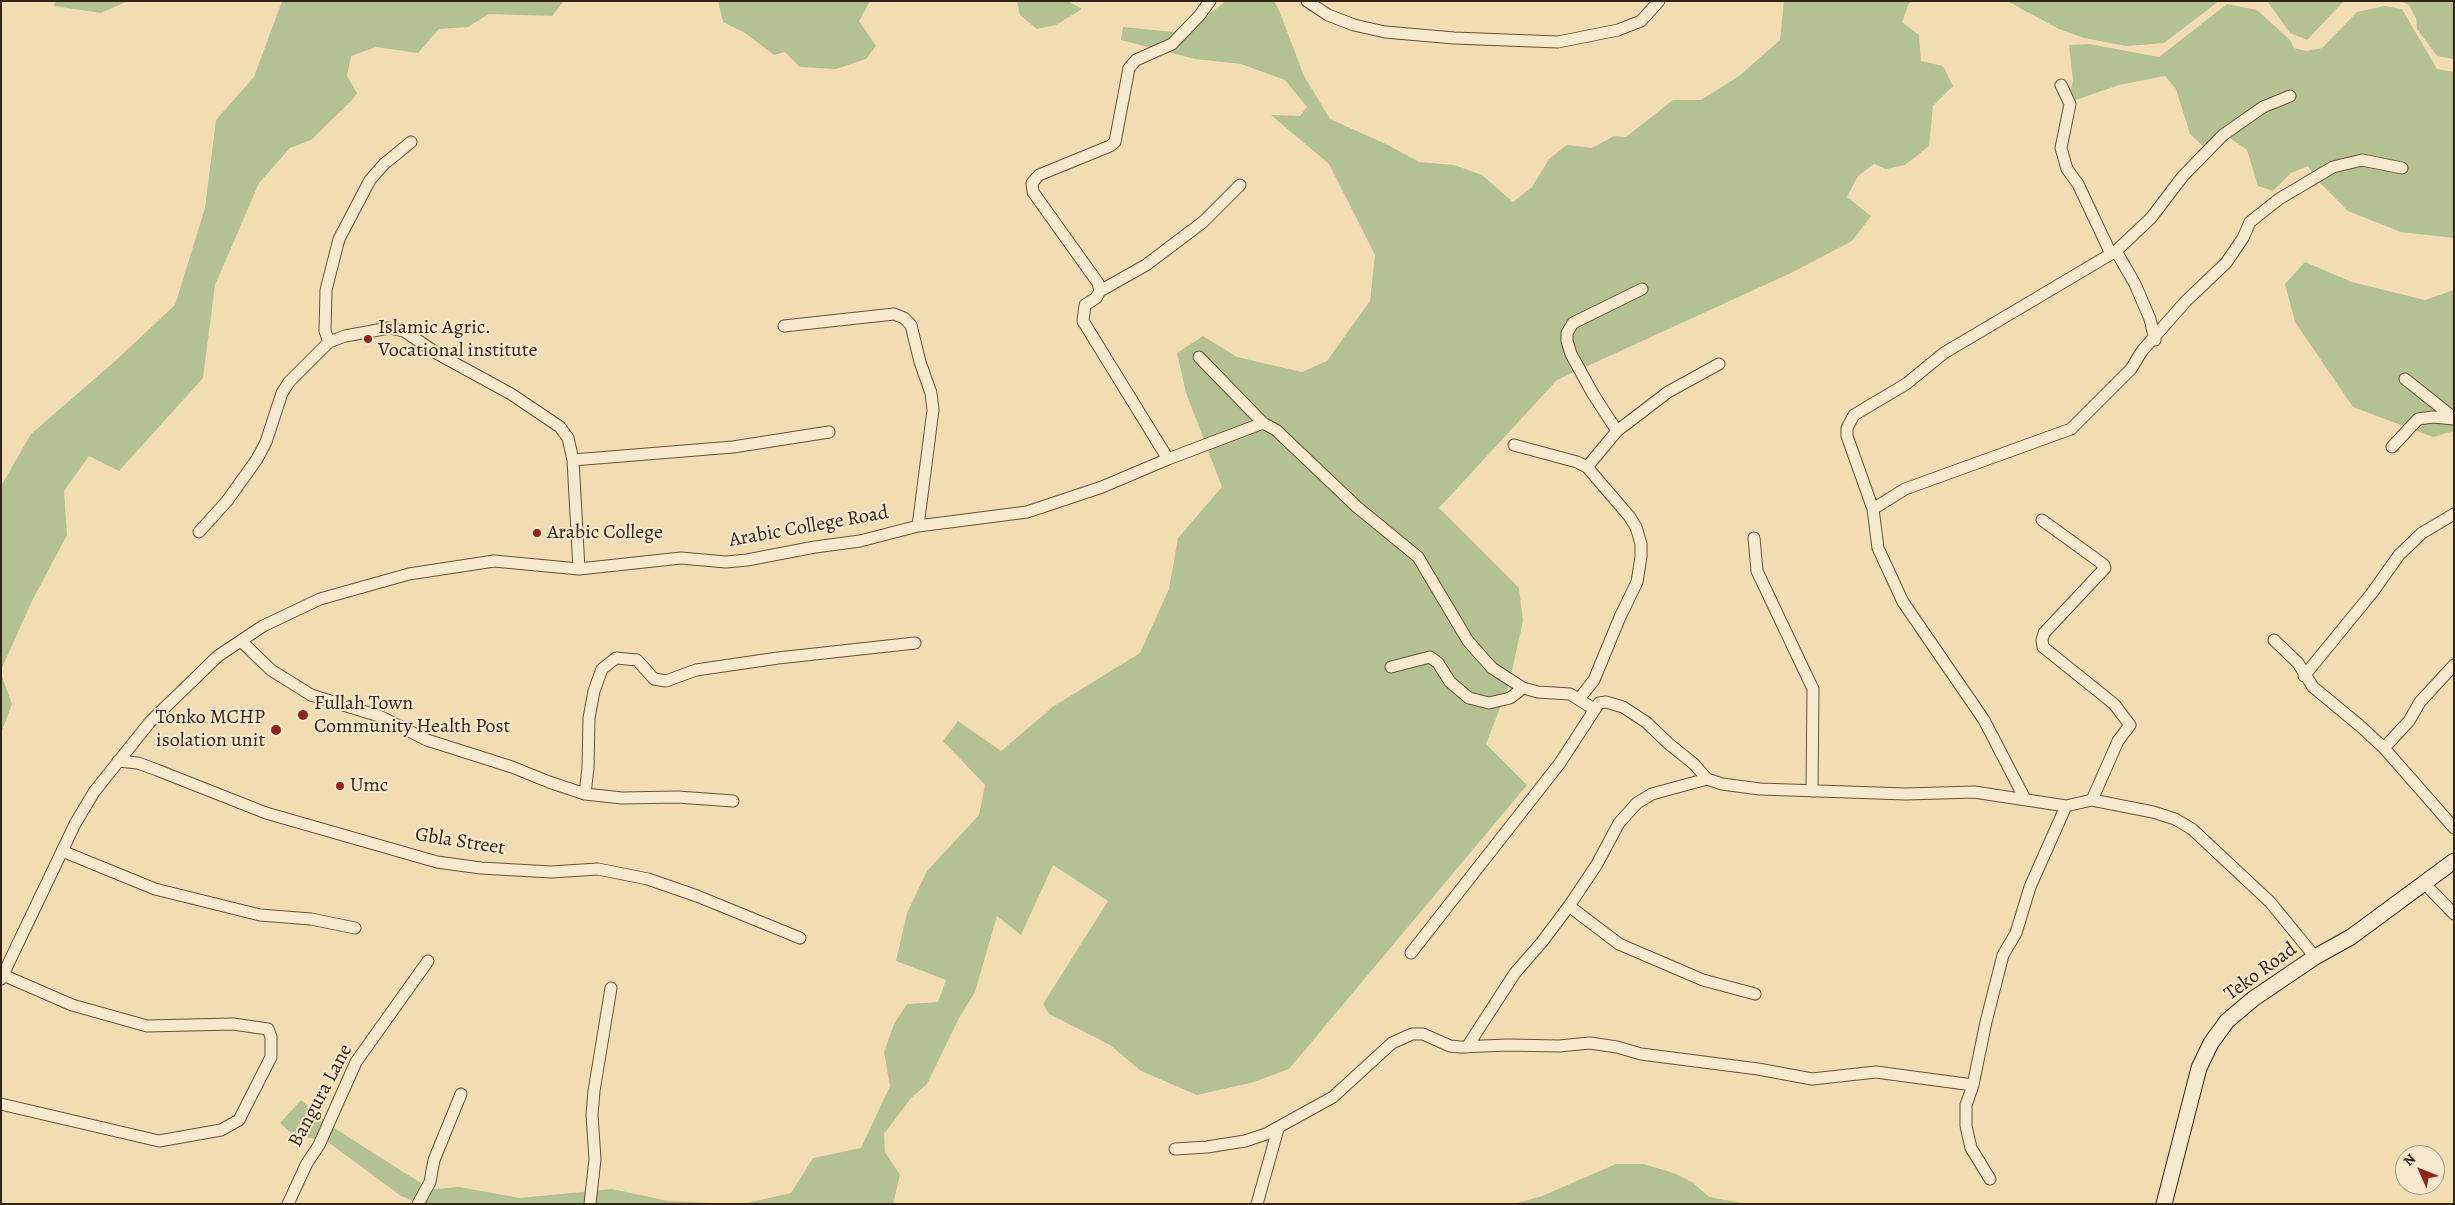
<!DOCTYPE html>
<style>
body{margin:0}
#map{position:relative;width:2455px;height:1205px;overflow:hidden;background:#f2ddb3;font-family:Alegreya,serif}
canvas{display:block}
.frame{position:absolute;inset:0;border:2px solid #342418;pointer-events:none}
.north{position:absolute;left:2395px;top:1145px;width:50px;height:50px;box-sizing:border-box;background:#f7e9ce;border:1px solid #a99a85;border-radius:50%;rotate:314deg;font-size:14px;font-weight:700;line-height:20px;text-align:center;color:#342418}
.north::after{content:'';display:block;margin:auto;width:18px;height:22px;background:#8f2418;clip-path:polygon(50% 0,100% 100%,50% 72%,0 100%)}
</style>
<div id="map">
<canvas width="2455" height="1205"></canvas>
<div class="frame"></div>
<div class="north">N</div>
</div>
<script>
const c = document.querySelector('canvas').getContext('2d');
c.lineJoin = 'round';
function paint(path, color) { c.fillStyle = color; c.fill(path, 'evenodd'); }
const shape = rows => new Path2D(rows.map(r => 'M' + r).join(''));
function stroke(path, color, width, dash) { c.strokeStyle = color; c.lineWidth = width; c.lineCap = dash ? 'butt' : 'round'; c.setLineDash(dash || []); c.stroke(path); }
function label(font, color, halo, rows, align = 'center') {
  c.font = font + ' Alegreya,serif'; c.lineWidth = 4; c.setLineDash([]); c.textBaseline = 'middle'; c.strokeStyle = halo; c.fillStyle = color; for (const [text, x, y, turn = 0] of rows) {
    c.save(); c.translate(x, y); c.rotate((+turn || 0) * Math.PI / 180); c.textAlign = isNaN(turn) ? turn : align; if (halo) c.strokeText(text, 0, 0); c.fillText(text, 0, 0); c.restore();
  }
}
paint(shape([
 [55,1,128,1,101,13,54,6],
 [282,1,564,1,552,16,489,14,468,27,439,29,418,53,376,47,351,56,347,76,357,93,352,100,311,140,290,148,259,183,215,285,203,378,119,471,89,456,64,491,67,535,32,601,1,670,1,486,31,434,114,362,175,305,205,208,216,120,254,77],
 [718,1,870,1,859,21,876,46,866,59,836,69,800,67,785,52,774,55,745,33,723,22],
 [1017,1,1068,1,1082,9,1056,25,1037,29,1020,15],
 [1226,1,1274,1,1279,10,1304,76,1330,119,1388,145,1419,162,1454,165,1482,175,1513,202,1532,187,1549,159,1567,145,1592,148,1614,136,1626,137,1673,100,1701,100,1739,76,1780,40,1784,1,1915,1,1909,3,1902,22,1919,35,1921,61,1943,66,1953,86,1933,106,1929,146,1905,165,1886,169,1874,164,1858,176,1847,197,1871,216,1852,241,1793,272,1557,380,1439,508,1519,588,1523,621,1508,688,1486,744,1527,785,1289,1069,1254,1082,1197,1095,1141,1071,1110,1045,1049,1014,1043,1004,1108,901,1053,865,1021,935,997,916,975,992,959,1018,927,1084,911,1098,884,1134,885,1152,900,1175,893,1204,742,1204,791,1193,813,1158,861,1148,890,1086,884,1052,894,1024,907,1004,938,1002,946,980,896,961,907,913,927,871,979,815,985,785,943,741,958,721,1001,751,1054,706,1140,653,1169,589,1178,538,1222,487,1186,393,1177,353,1203,336,1237,357,1302,372,1327,361,1370,301,1375,255,1329,164,1271,115,1300,116,1307,107,1285,80,1241,64,1195,59,1121,40,1123,27,1185,33],
 [2007,1,2219,1,2164,43,2126,46,2084,38,2059,29],
 [2267,1,2344,1,2307,40,2290,33],
 [2400,1,2454,1,2454,59,2437,56,2417,29,2416,19,2409,5],
 [2227,4,2257,10,2290,40,2294,48,2307,51,2322,48,2357,12,2384,6,2402,9,2437,69,2454,72,2454,238,2401,232,2348,211,2315,178,2308,166,2291,173,2273,191,2258,186,2247,150,2230,138,2213,147,2205,148,2190,134,2176,89,2165,76,2119,85,2067,103,2073,81,2069,45,2089,44,2159,57],
 [2305,262,2352,282,2425,300,2454,290,2454,431,2433,437,2353,407,2295,322,2285,284],
 [1,674,12,704,1,733],
 [301,1100,334,1128,424,1185,435,1189,459,1187,520,1198,612,1189,668,1201,734,1204,421,1204,401,1196,328,1142,292,1134,280,1123],
 [1616,1164,1643,1164,1674,1173,1692,1182,1709,1197,1747,1204,1514,1204,1542,1196]
]), '#b4c291');
const street = shape([
 [1307,1,1328,15,1354,25,1385,32,1454,38,1558,42,1618,30,1641,21,1659,1],
 [2061,85,2070,104,2061,148,2067,169,2078,184,2111,254],
 [2116,251,2135,284,2150,319,2155,340],
 [1100,291,1146,265,1203,222,1240,185],
 [784,326,894,314,904,318,911,325,920,362,931,393,933,410,918,526],
 [329,342,325,331,326,290,339,239,370,180,384,164,411,142],
 [1199,357,1263,423,1276,430,1357,507,1418,557,1468,641,1492,668,1523,688,1538,692,1570,694,1594,709],
 [2405,379,2454,418],
 [1617,431,1593,394,1571,354,1567,341,1567,333,1573,323,1642,289],
 [1514,445,1577,462,1587,467,1629,516,1636,527,1641,544,1641,557,1637,582,1620,617,1594,680,1579,699],
 [2392,447,2418,419,2433,417,2454,419],
 [1168,459,1083,321,1085,305,1096,298,1100,291,1098,283,1033,192,1032,183,1039,175,1110,146,1115,142,1129,68,1136,60,1172,44,1199,16,1210,1],
 [573,460,733,447,829,432],
 [1587,467,1617,431,1668,392,1719,364],
 [1873,509,1847,436,1847,428,1854,415,1906,384,1944,353,2116,251,2151,218,2183,176,2223,135,2263,107,2290,96],
 [2042,520,2104,565,2105,568,2044,633,2042,640,2043,647,2114,704,2130,725,2118,741,2092,800],
 [199,532,227,501,257,459,266,442,282,393,289,382,329,342,345,336,389,328,404,331,438,354,511,394,560,427,568,438,573,460,579,569],
 [1754,538,1757,571,1813,689,1812,791],
 [2274,640,2298,663,2313,687,2359,725,2384,748,2454,828],
 [241,641,271,670,311,695,379,716,427,740,512,767,549,782,585,794,622,798,678,797,733,801],
 [1391,667,1430,657,1438,663,1450,682,1469,698,1489,703,1510,698,1523,688],
 [2304,676,2372,593,2399,555,2422,533,2454,514],
 [2384,748,2409,721,2420,702,2454,665],
 [118,761,138,763,157,770,266,813,437,862,481,868,551,872,598,869,648,879,697,896,800,938],
 [585,794,588,768,589,718,594,691,602,669,616,658,637,660,654,679,666,681,696,670,778,658,915,643],
 [2025,799,1984,720,1903,602,1878,548,1873,509,1905,489,2071,429,2131,369,2142,351,2186,301,2226,263,2243,238,2250,222,2279,199,2333,167,2362,160,2402,168],
 [62,851,155,889,260,915,311,919,355,928],
 [2424,883,2454,914],
 [1569,906,1619,944,1703,980,1755,994],
 [1411,953,1560,763,1599,703,1606,702,1623,707,1646,722,1669,744,1694,764,1707,779],
 [1,979,75,824,94,792,150,722,218,656,263,626,320,599,409,574,494,561,579,569,681,558,726,562,747,560,815,547,860,541,918,526,1027,512,1102,487,1168,459,1263,423],
 [1467,1047,1515,973,1542,942,1569,906,1597,864,1619,823,1637,803,1652,794,1707,779,1722,784,1760,789,1906,794,1974,792,2066,806,2092,800,2153,812,2175,819,2192,829,2270,902,2315,957],
 [1,1104,159,1141,221,1130,239,1120,271,1057,271,1037,268,1029,233,1024,147,1026,72,1005,3,975],
 [1175,1149,1207,1147,1245,1141,1266,1134,1333,1097,1392,1043,1412,1034,1423,1034,1450,1046,1460,1047,1507,1045,1559,1046,1590,1043,1617,1047,1641,1054,1758,1069,1812,1079,1876,1072,1973,1085],
 [1990,1179,1971,1148,1966,1126,1966,1105,1973,1085,1986,1022,2003,955,2016,933,2030,887,2066,806],
 [288,1204,307,1163,319,1145,356,1062,428,961],
 [418,1204,430,1182,434,1160,461,1094],
 [590,1204,595,1159,592,1115,594,1091,611,988],
 [1257,1204,1278,1129]
]);
const secondary = shape([
 [2164,1204,2199,1068,2211,1043,2227,1021,2253,999,2315,957,2351,937,2454,861]
]);
stroke(street, '#64523f', 13);
stroke(secondary, '#342418', 17);
stroke(street, '#f7e9ce', 11);
stroke(secondary, '#f7e9ce', 15);
for (const [x, y, r, color] of [
 [368,339,5,"#8f2418"],
 [537,533,5,"#8f2418"],
 [303,715,6,"#8f2418"],
 [276,730,6,"#8f2418"],
 [340,786,5,"#8f2418"]
]) { const dot = new Path2D(); dot.arc(x, y, r, 0, 2 * Math.PI); c.fillStyle = color; c.fill(dot); stroke(dot, '#f7e9ce', 2); }
label('20px', '#342418', '#f7e9ce', [
 ["Islamic Agric.",378,328],
 ["Vocational institute",378,351],
 ["Arabic College",547,533],
 ["Fullah Town",314,704],
 ["Community Health Post",314,727],
 ["Tonko MCHP",265,718,"right"],
 ["isolation unit",265,741,"right"],
 ["Umc",350,786]
], 'left');
label('20px', '#342418', '#f7e9ce', [
 ["Arabic College Road",809,527,-10],
 ["Gbla Street",460,842,9],
 ["Teko Road",2261,972,-36],
 ["Bangura Lane",321,1096,-62]
]);
</script>
